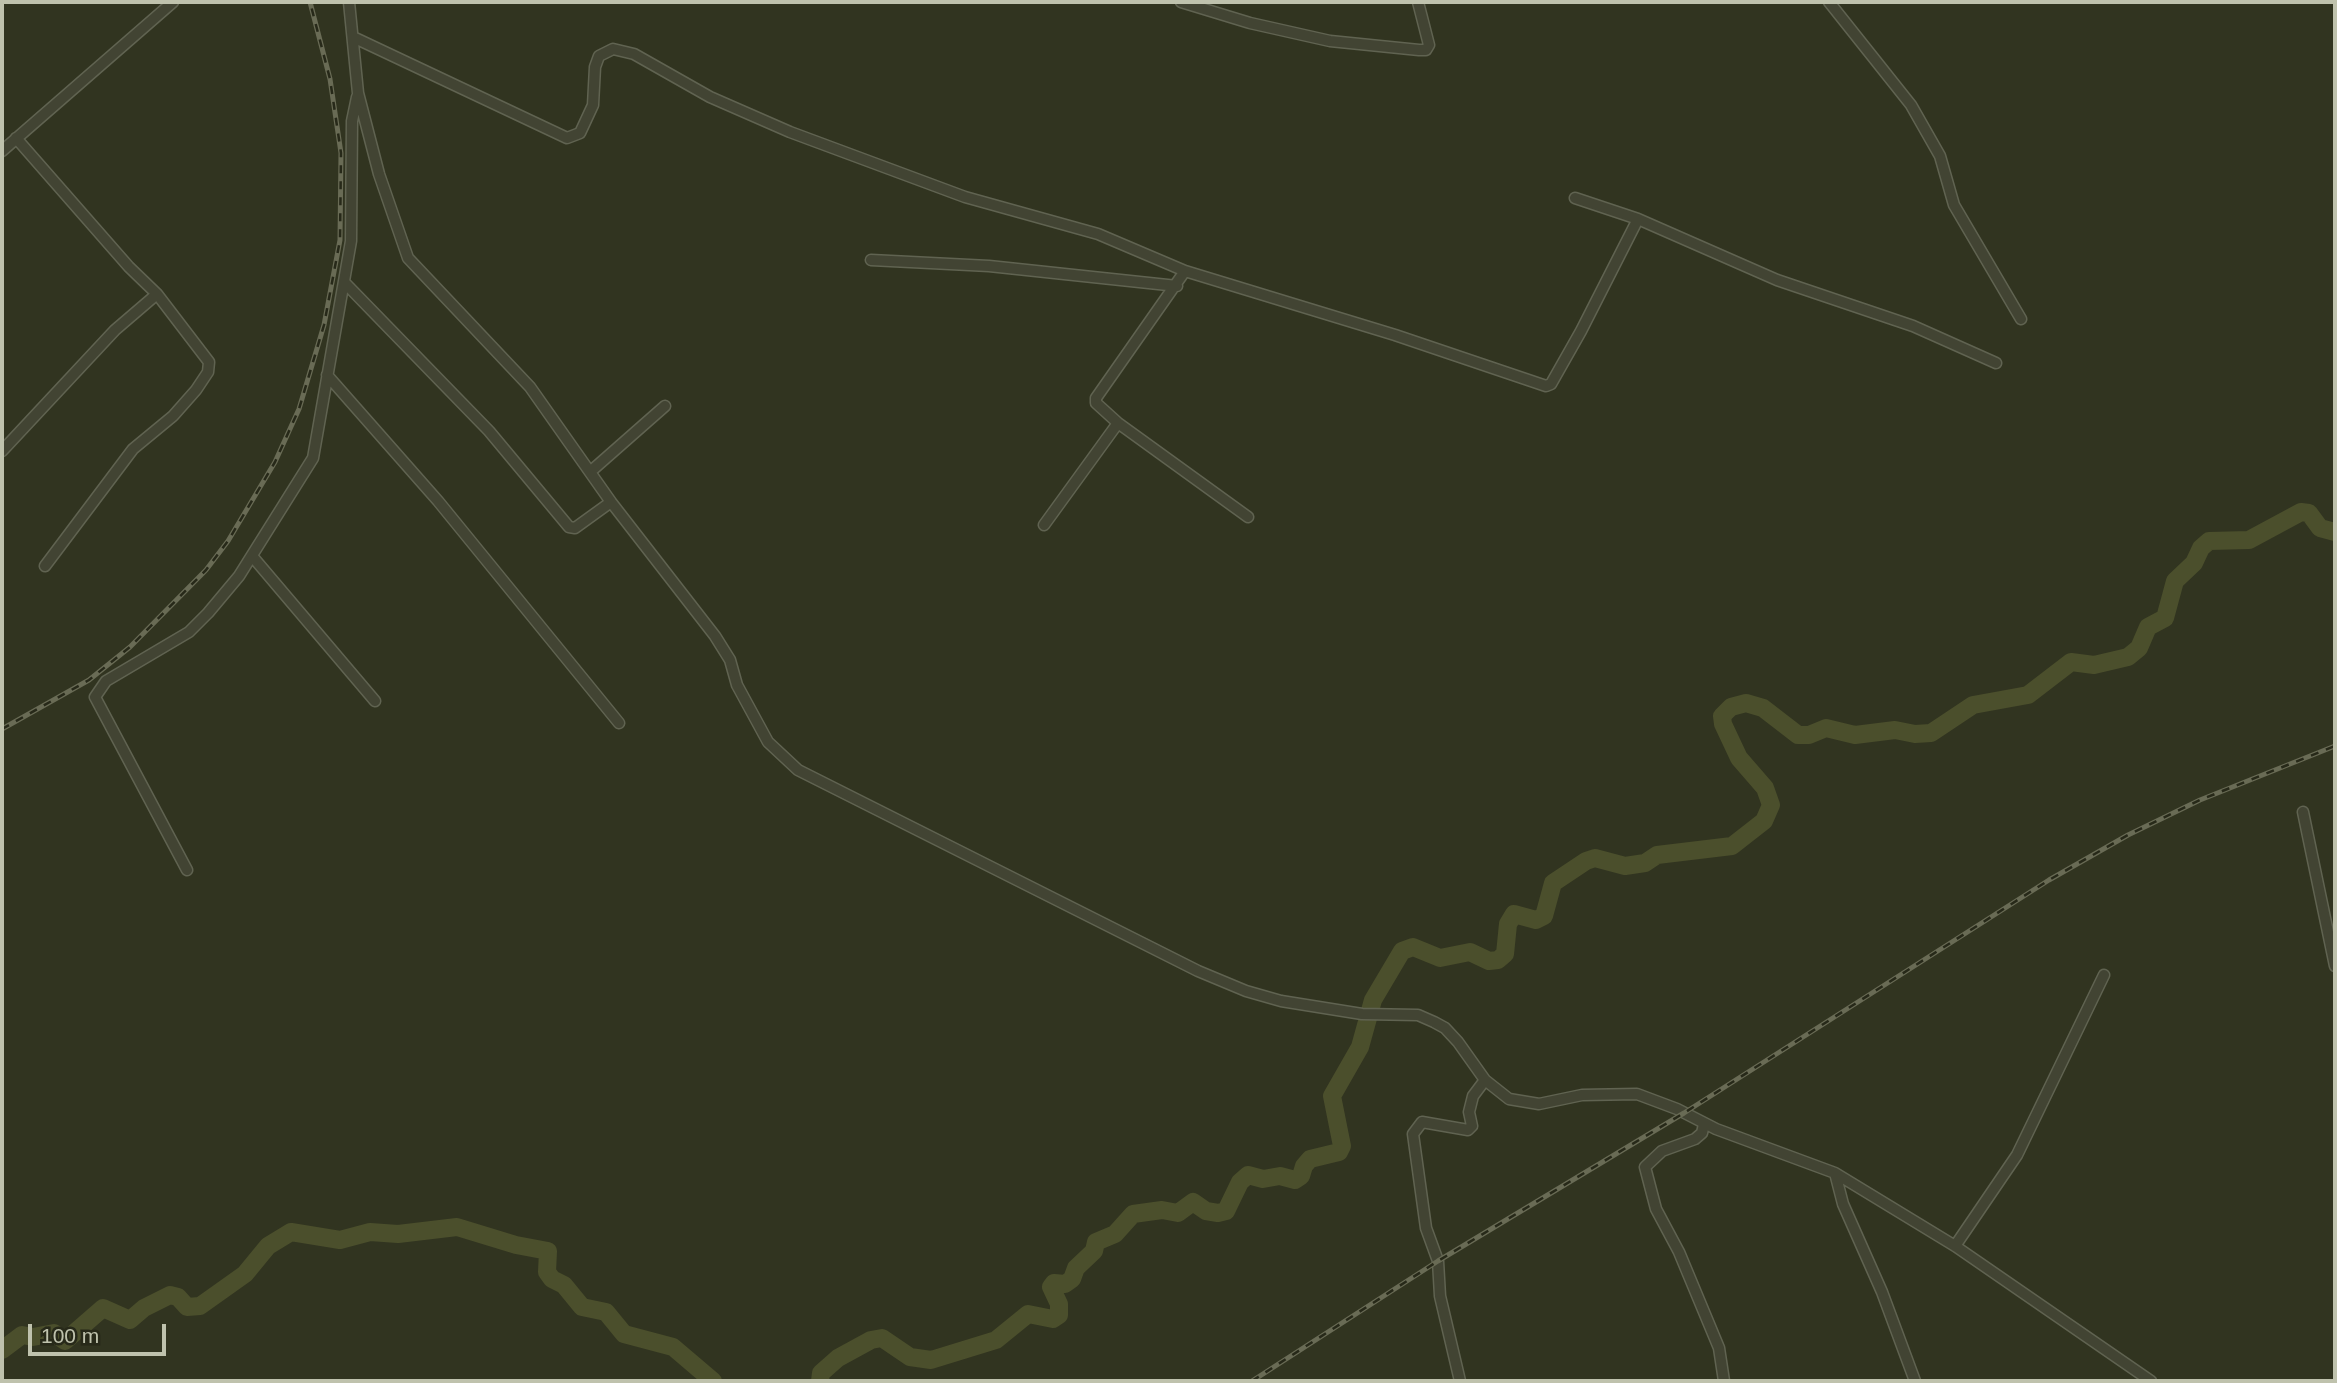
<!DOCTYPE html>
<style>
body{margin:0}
#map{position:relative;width:2337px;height:1383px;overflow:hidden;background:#313420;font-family:Arial,sans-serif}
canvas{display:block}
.frame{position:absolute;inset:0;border:4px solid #bfc2ad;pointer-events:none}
.scale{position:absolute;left:28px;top:1324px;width:138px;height:32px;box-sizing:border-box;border:4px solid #bfc2ad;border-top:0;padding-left:9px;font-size:21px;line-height:24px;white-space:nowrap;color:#bfc2ad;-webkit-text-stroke:5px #272919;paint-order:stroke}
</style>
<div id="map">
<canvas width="2337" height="1383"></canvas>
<div class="frame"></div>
<div class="scale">100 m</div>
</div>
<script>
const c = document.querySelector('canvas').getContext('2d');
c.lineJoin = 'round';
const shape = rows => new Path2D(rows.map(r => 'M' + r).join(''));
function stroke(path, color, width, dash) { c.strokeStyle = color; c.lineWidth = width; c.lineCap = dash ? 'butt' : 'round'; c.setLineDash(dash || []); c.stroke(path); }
stroke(shape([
 [2,1350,22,1335,33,1337,54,1333,65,1341,103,1308,130,1320,144,1308,170,1295,178,1297,187,1307,200,1306,245,1274,268,1246,291,1232,340,1240,370,1232,398,1234,457,1227,516,1245,548,1251,547,1272,552,1279,564,1285,582,1307,606,1312,624,1334,673,1347,713,1381],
 [820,1381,821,1373,838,1358,871,1340,882,1338,910,1357,931,1360,996,1340,1028,1314,1053,1319,1059,1315,1059,1304,1051,1287,1054,1283,1065,1284,1072,1279,1076,1268,1094,1251,1096,1242,1115,1234,1133,1214,1162,1210,1178,1213,1193,1202,1206,1211,1218,1213,1226,1211,1240,1182,1248,1175,1263,1179,1280,1176,1295,1180,1301,1176,1304,1166,1310,1159,1339,1152,1342,1146,1332,1096,1360,1047,1373,1000,1402,951,1413,947,1440,958,1470,952,1489,961,1498,960,1505,954,1508,924,1514,914,1536,920,1544,916,1553,883,1586,861,1595,858,1625,866,1645,863,1657,855,1732,846,1764,821,1771,805,1765,788,1739,758,1723,724,1722,716,1731,707,1746,703,1763,708,1798,735,1809,735,1826,728,1855,735,1895,730,1915,734,1931,733,1973,705,2028,695,2071,662,2094,665,2128,657,2139,648,2148,627,2165,618,2175,581,2194,563,2201,548,2209,541,2249,540,2301,512,2309,513,2320,528,2335,532]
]), '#4b4f2c', 18);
const street = shape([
 [349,2,358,93,379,174,408,258,530,387,611,502,715,636,730,660,737,685,768,742,798,770,1198,971,1246,991,1281,1001,1362,1014,1418,1015,1434,1022,1445,1028,1458,1042,1485,1080,1509,1099,1539,1104,1582,1095,1637,1094,1677,1109,1716,1129,1835,1173,1955,1246,2151,1381],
 [1181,2,1250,23,1330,41,1419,50,1426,50,1429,45,1418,2],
 [1829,2,1911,105,1940,156,1954,205,2021,319],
 [355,38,567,138,580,133,593,105,595,67,599,56,613,49,634,54,710,97,790,132,965,197,1098,234,1185,271,1395,335,1546,386,1551,384,1581,331,1638,219,1777,280,1913,326,1996,363],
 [16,138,129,267,157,294,209,362,208,372,196,390,173,416,133,449,45,566],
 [2,151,173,2],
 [1575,198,1638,219],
 [871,260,989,266,1177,286],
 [1185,271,1096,398,1096,403,1118,423,1248,517],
 [345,283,489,431,569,527,575,528,611,502],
 [327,375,438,501,619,723],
 [2,451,115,330,157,294],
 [590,472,665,406],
 [1044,525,1118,423],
 [252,556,375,701],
 [2303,812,2335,966],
 [187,870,95,697,106,681,189,632,208,613,239,576,313,458,351,241,352,121,357,97],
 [1704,1124,1702,1133,1695,1139,1662,1151,1645,1167,1656,1209,1679,1252,1719,1348,1724,1381],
 [1835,1173,1843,1204,1882,1292,1915,1381],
 [1955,1246,2017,1155,2104,975],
 [1460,1381,1440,1296,1438,1261,1426,1228,1413,1134,1422,1122,1468,1130,1472,1126,1469,1112,1473,1096,1485,1080]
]);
stroke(street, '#606351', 13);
stroke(street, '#424433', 10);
const rail = shape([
 [2,729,89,680,130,647,206,570,228,541,275,462,299,409,324,325,340,240,341,153,330,79,310,2],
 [1252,1381,1438,1261,1684,1113,2049,880,2128,835,2200,800,2335,746]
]);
stroke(rail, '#696b55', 5);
stroke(rail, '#272919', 2.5, [8]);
</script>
